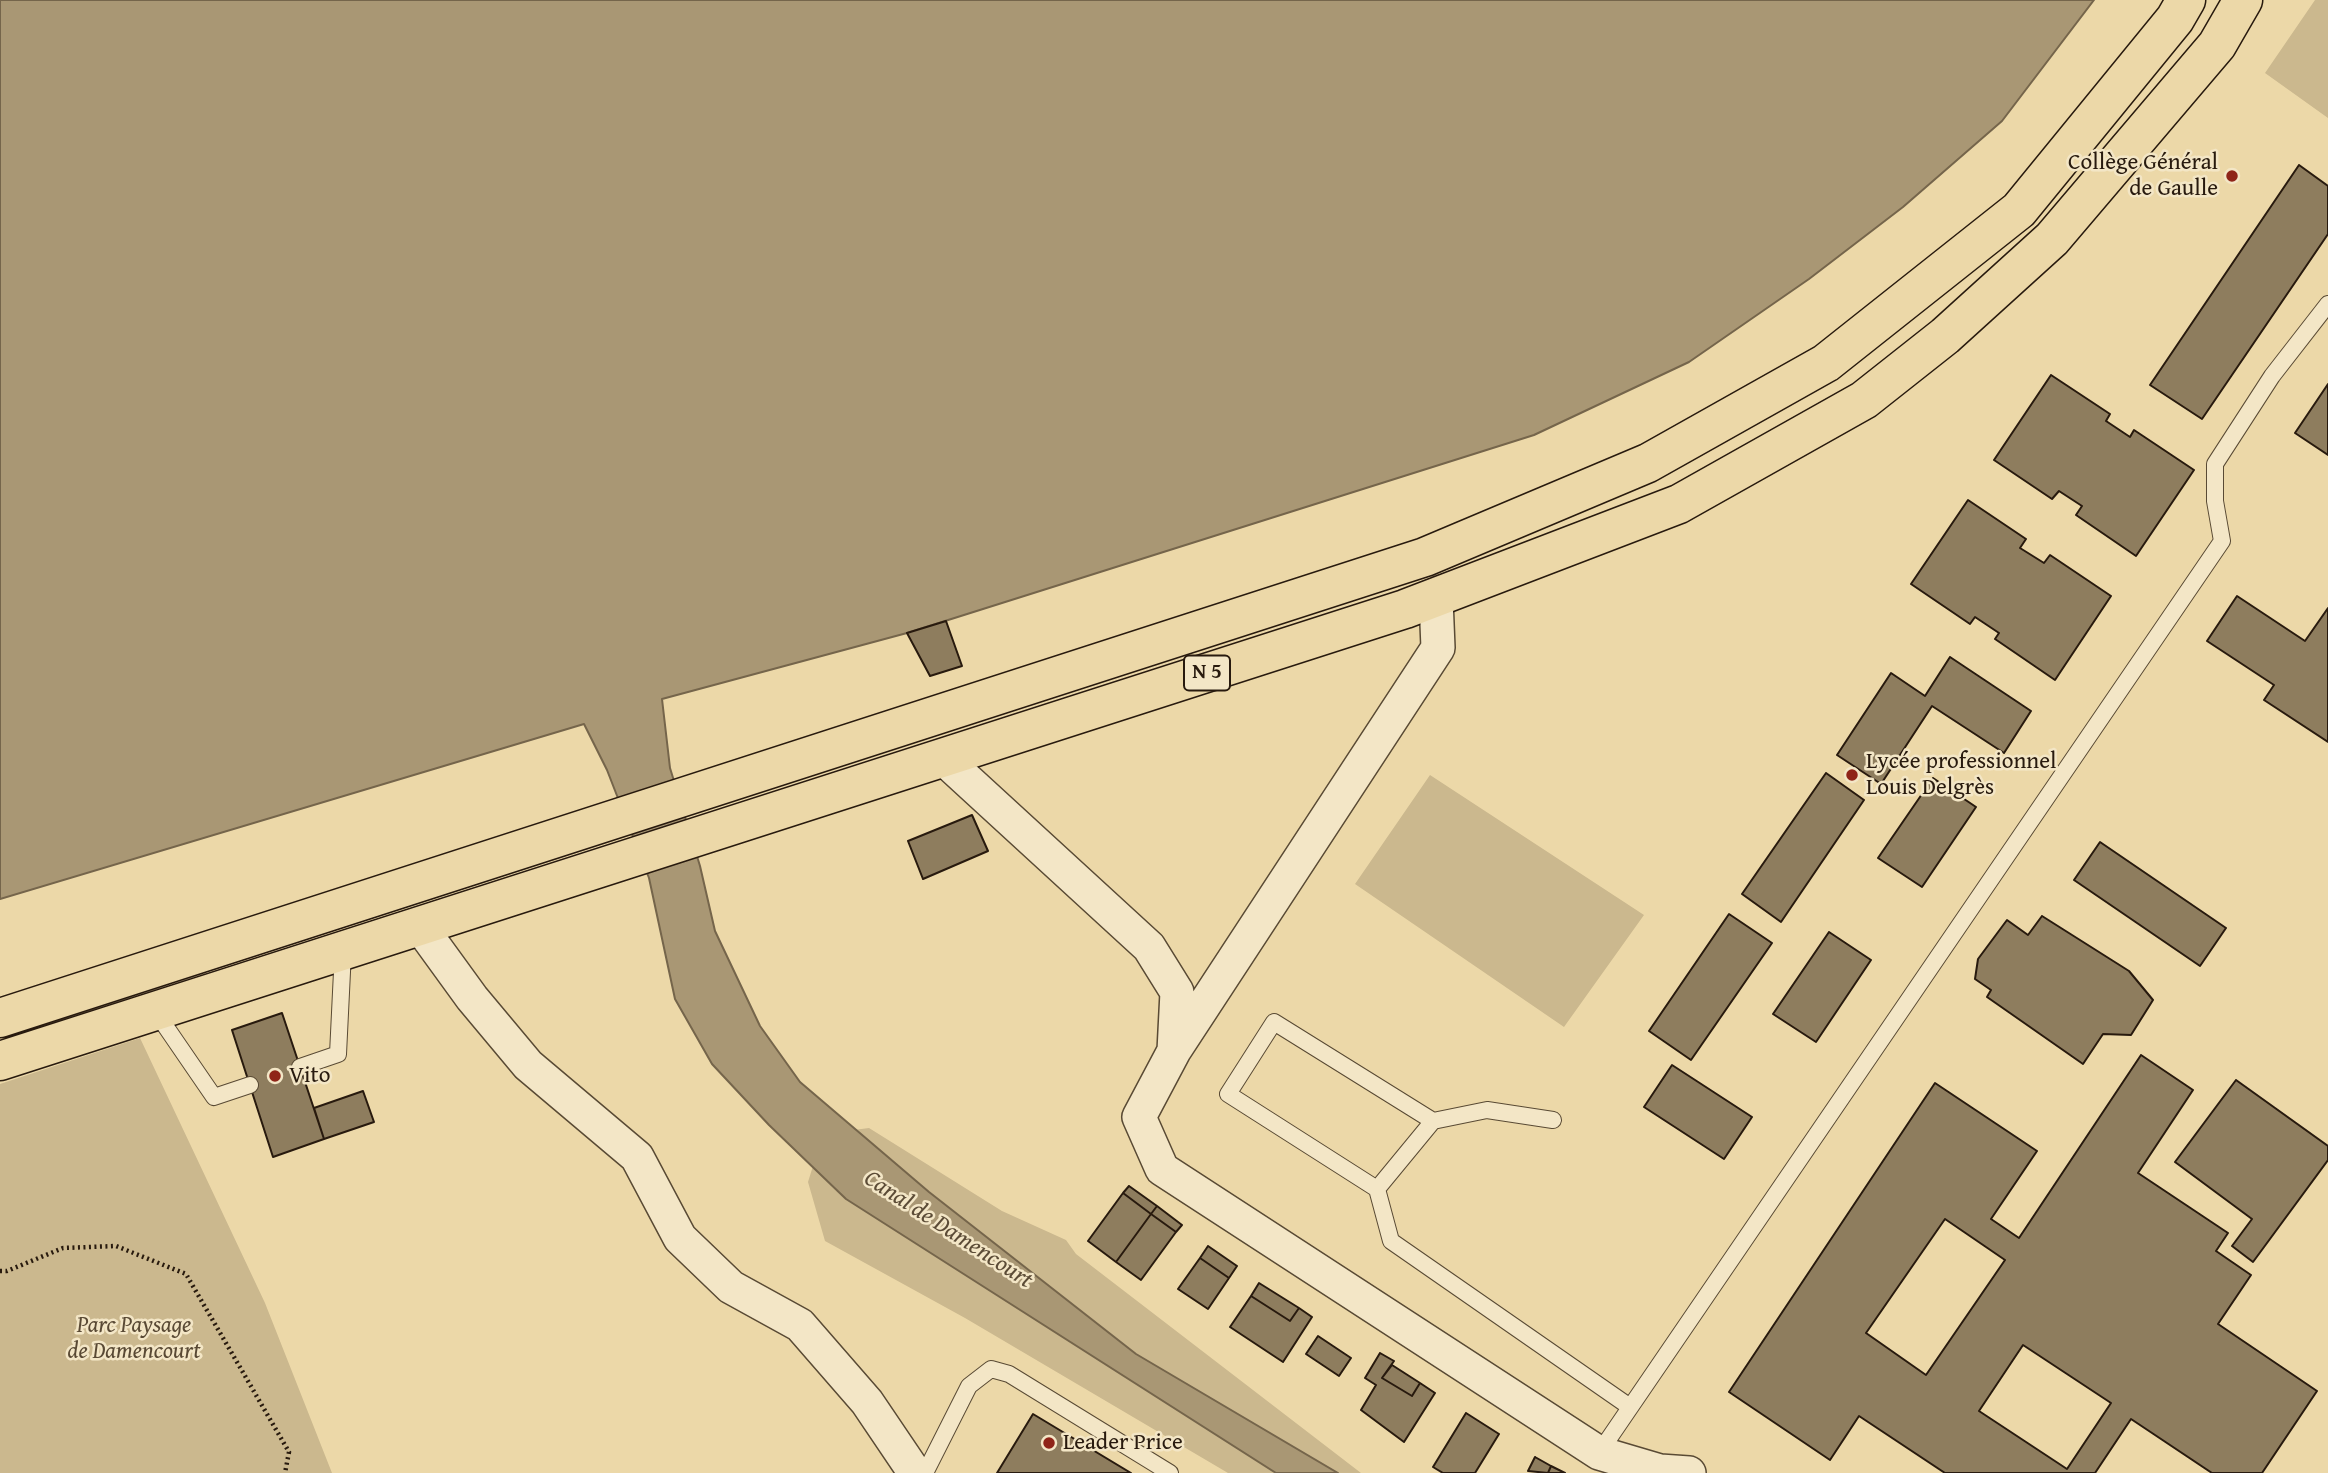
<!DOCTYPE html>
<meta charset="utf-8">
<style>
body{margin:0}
canvas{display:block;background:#ecd8a8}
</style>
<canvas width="2328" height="1473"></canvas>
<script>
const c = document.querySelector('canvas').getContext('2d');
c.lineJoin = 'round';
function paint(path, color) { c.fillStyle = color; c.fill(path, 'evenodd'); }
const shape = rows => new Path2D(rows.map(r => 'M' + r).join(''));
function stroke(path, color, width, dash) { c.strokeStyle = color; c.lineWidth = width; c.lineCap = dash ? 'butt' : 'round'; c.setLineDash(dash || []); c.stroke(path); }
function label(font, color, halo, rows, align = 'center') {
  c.font = font + ' "Gentium Book Plus",serif'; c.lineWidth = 5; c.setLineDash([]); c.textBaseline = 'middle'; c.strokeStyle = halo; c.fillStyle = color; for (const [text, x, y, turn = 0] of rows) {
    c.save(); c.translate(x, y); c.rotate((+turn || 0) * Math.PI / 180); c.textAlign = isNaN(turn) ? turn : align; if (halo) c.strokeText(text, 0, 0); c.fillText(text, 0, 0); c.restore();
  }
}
paint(shape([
 [2315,0,2328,0,2328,118,2265,73],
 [1430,775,1644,915,1564,1027,1355,884],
 [140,1038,265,1303,332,1473,0,1473,0,1084],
 [869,1128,1002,1211,1066,1240,1076,1254,1361,1473,1228,1473,965,1318,825,1241,808,1182,823,1134]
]), '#cbb88e');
const water = shape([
 [0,0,2094,0,2002,121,1903,207,1809,279,1689,362,1534,435,907,633,662,699,670,768,700,866,715,931,760,1026,800,1082,929,1192,1136,1354,1338,1473,1276,1473,846,1199,769,1125,712,1064,675,999,649,878,607,770,584,724,0,899,0,0]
]);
paint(water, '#a99774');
stroke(water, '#75654b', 2);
const building = shape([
 [2299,165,2328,186,2328,234,2202,419,2150,385,2299,165],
 [2051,375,2110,414,2106,421,2130,437,2134,430,2194,470,2136,556,2076,515,2082,506,2059,491,2052,499,1994,460,2051,375],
 [2328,384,2328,455,2295,433,2328,384],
 [1968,500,2026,539,2020,548,2044,563,2050,555,2111,596,2055,680,1995,639,1999,633,1975,617,1970,624,1911,584,1968,500],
 [2237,596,2305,641,2328,608,2328,742,2264,700,2274,685,2207,641,2237,596],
 [946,621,962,666,930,676,907,633,946,621],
 [1950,657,2031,711,2004,753,1932,706,1881,784,1837,755,1891,673,1925,696,1950,657],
 [1826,773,1864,800,1781,922,1742,894,1826,773],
 [1933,778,1976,807,1922,887,1878,858,1933,778],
 [972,815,988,851,923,879,908,841,972,815],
 [2100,842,2226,928,2200,966,2074,880,2100,842],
 [1729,914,1772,943,1691,1060,1649,1031,1729,914],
 [2042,916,2129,971,2153,1000,2131,1035,2103,1034,2083,1064,1987,997,1991,990,1975,979,1978,959,2007,920,2028,935,2042,916],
 [1829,932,1871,960,1816,1042,1773,1014,1829,932],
 [282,1013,324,1139,273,1157,232,1030,282,1013],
 [2141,1055,2193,1090,2138,1173,2228,1233,2216,1251,2251,1275,2218,1324,2317,1391,2262,1473,2212,1473,2131,1419,2095,1473,1945,1473,1859,1416,1830,1460,1729,1392,1935,1083,2037,1151,1991,1219,2019,1238,2141,1055],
 [1945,1219,2005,1260,1926,1375,1866,1333,1945,1219],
 [2023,1345,2111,1403,2067,1469,1979,1411,2023,1345],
 [1672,1065,1752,1117,1724,1159,1644,1107,1672,1065],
 [2236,1080,2328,1146,2328,1160,2253,1262,2232,1246,2252,1219,2175,1162,2236,1080],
 [363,1091,374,1122,324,1139,314,1108,363,1091],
 [1129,1186,1157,1206,1151,1214,1123,1193,1129,1186],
 [1123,1193,1151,1214,1116,1262,1088,1241,1123,1193],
 [1157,1206,1182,1225,1176,1232,1151,1214,1157,1206],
 [1151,1214,1176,1232,1141,1280,1116,1262,1151,1214],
 [1208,1246,1237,1266,1229,1278,1200,1258,1208,1246],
 [1200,1258,1229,1278,1208,1309,1178,1289,1200,1258],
 [1259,1283,1299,1308,1290,1321,1251,1296,1259,1283],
 [1251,1296,1290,1321,1299,1308,1312,1317,1283,1362,1230,1327,1251,1296],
 [1318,1336,1351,1358,1339,1376,1306,1354,1318,1336],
 [1380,1353,1394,1361,1382,1378,1412,1396,1420,1383,1435,1393,1404,1442,1361,1410,1376,1385,1365,1378,1380,1353],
 [1392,1365,1420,1383,1412,1396,1382,1378,1392,1365],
 [1466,1413,1499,1434,1475,1473,1443,1473,1433,1467,1466,1413],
 [1033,1414,1131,1473,997,1473,1033,1414],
 [1535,1457,1551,1466,1548,1473,1528,1471,1535,1457],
 [1551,1466,1565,1473,1548,1473,1551,1466]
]);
paint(building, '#8e7d5e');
stroke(building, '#281a0e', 2);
const lane = shape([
 [155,1011,214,1097,250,1085],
 [300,1067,338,1054,343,951],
 [1553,1120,1487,1110,1433,1121,1377,1189,1391,1241,1630,1407],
 [1377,1189,1228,1094,1274,1022,1433,1121],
 [1599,1453,2222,541,2215,501,2215,464,2272,376,2328,304],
 [925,1473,969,1386,991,1369,1009,1374,1170,1473]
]);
const street = shape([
 [1436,599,1438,648,1174,1051,1139,1117,1162,1169,1599,1453,1660,1471,1689,1473],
 [943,758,1149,947,1177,992,1174,1051],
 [419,925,472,998,528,1065,637,1157,680,1238,731,1287,800,1325,867,1402,915,1473]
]);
const primary = shape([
 [0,1018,1425,557,1648,463,1826,363,2019,210,2175,19,2186,0],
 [0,1061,1405,609,1679,504,1864,400,1945,336,2052,239,2217,45,2243,0]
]);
stroke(lane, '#594a34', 18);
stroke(street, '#594a34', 36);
stroke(primary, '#281a0e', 41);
stroke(shape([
 [0,1271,7,1271,63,1248,116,1246,186,1274,289,1452,285,1473]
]), '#281a0e', 4.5, [2, 3.5]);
stroke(lane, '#f3e6c6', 16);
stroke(street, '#f3e6c6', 33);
stroke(primary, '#ecd8a8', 38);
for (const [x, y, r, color] of [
 [2232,176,7,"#8f2418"],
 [1852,775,7,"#8f2418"],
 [275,1076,7,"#8f2418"],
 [1049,1443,7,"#8f2418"]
]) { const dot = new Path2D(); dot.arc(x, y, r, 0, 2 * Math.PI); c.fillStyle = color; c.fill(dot); stroke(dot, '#f3e6c6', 2.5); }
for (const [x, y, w] of [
 [1207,673,46]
]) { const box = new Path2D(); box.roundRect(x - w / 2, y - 17.5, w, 35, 5); c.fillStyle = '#f3e6c6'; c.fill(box); stroke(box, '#281a0e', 2); }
label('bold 21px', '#281a0e', null, [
 ["N 5",1207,673]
]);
label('23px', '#281a0e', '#f3e6c6', [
 ["Collège Général",2218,163,"right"],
 ["de Gaulle",2218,189,"right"],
 ["Lycée professionnel",1866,762],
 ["Louis Delgrès",1866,788],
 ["Vito",289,1076],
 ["Leader Price",1063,1443]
], 'left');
label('italic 23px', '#594934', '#f3e6c6', [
 ["Parc Paysage",134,1326],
 ["de Damencourt",134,1352]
]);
label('italic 24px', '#5c4c37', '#f3e6c6', [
 ["Canal de Damencourt",948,1230,33]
]);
</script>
